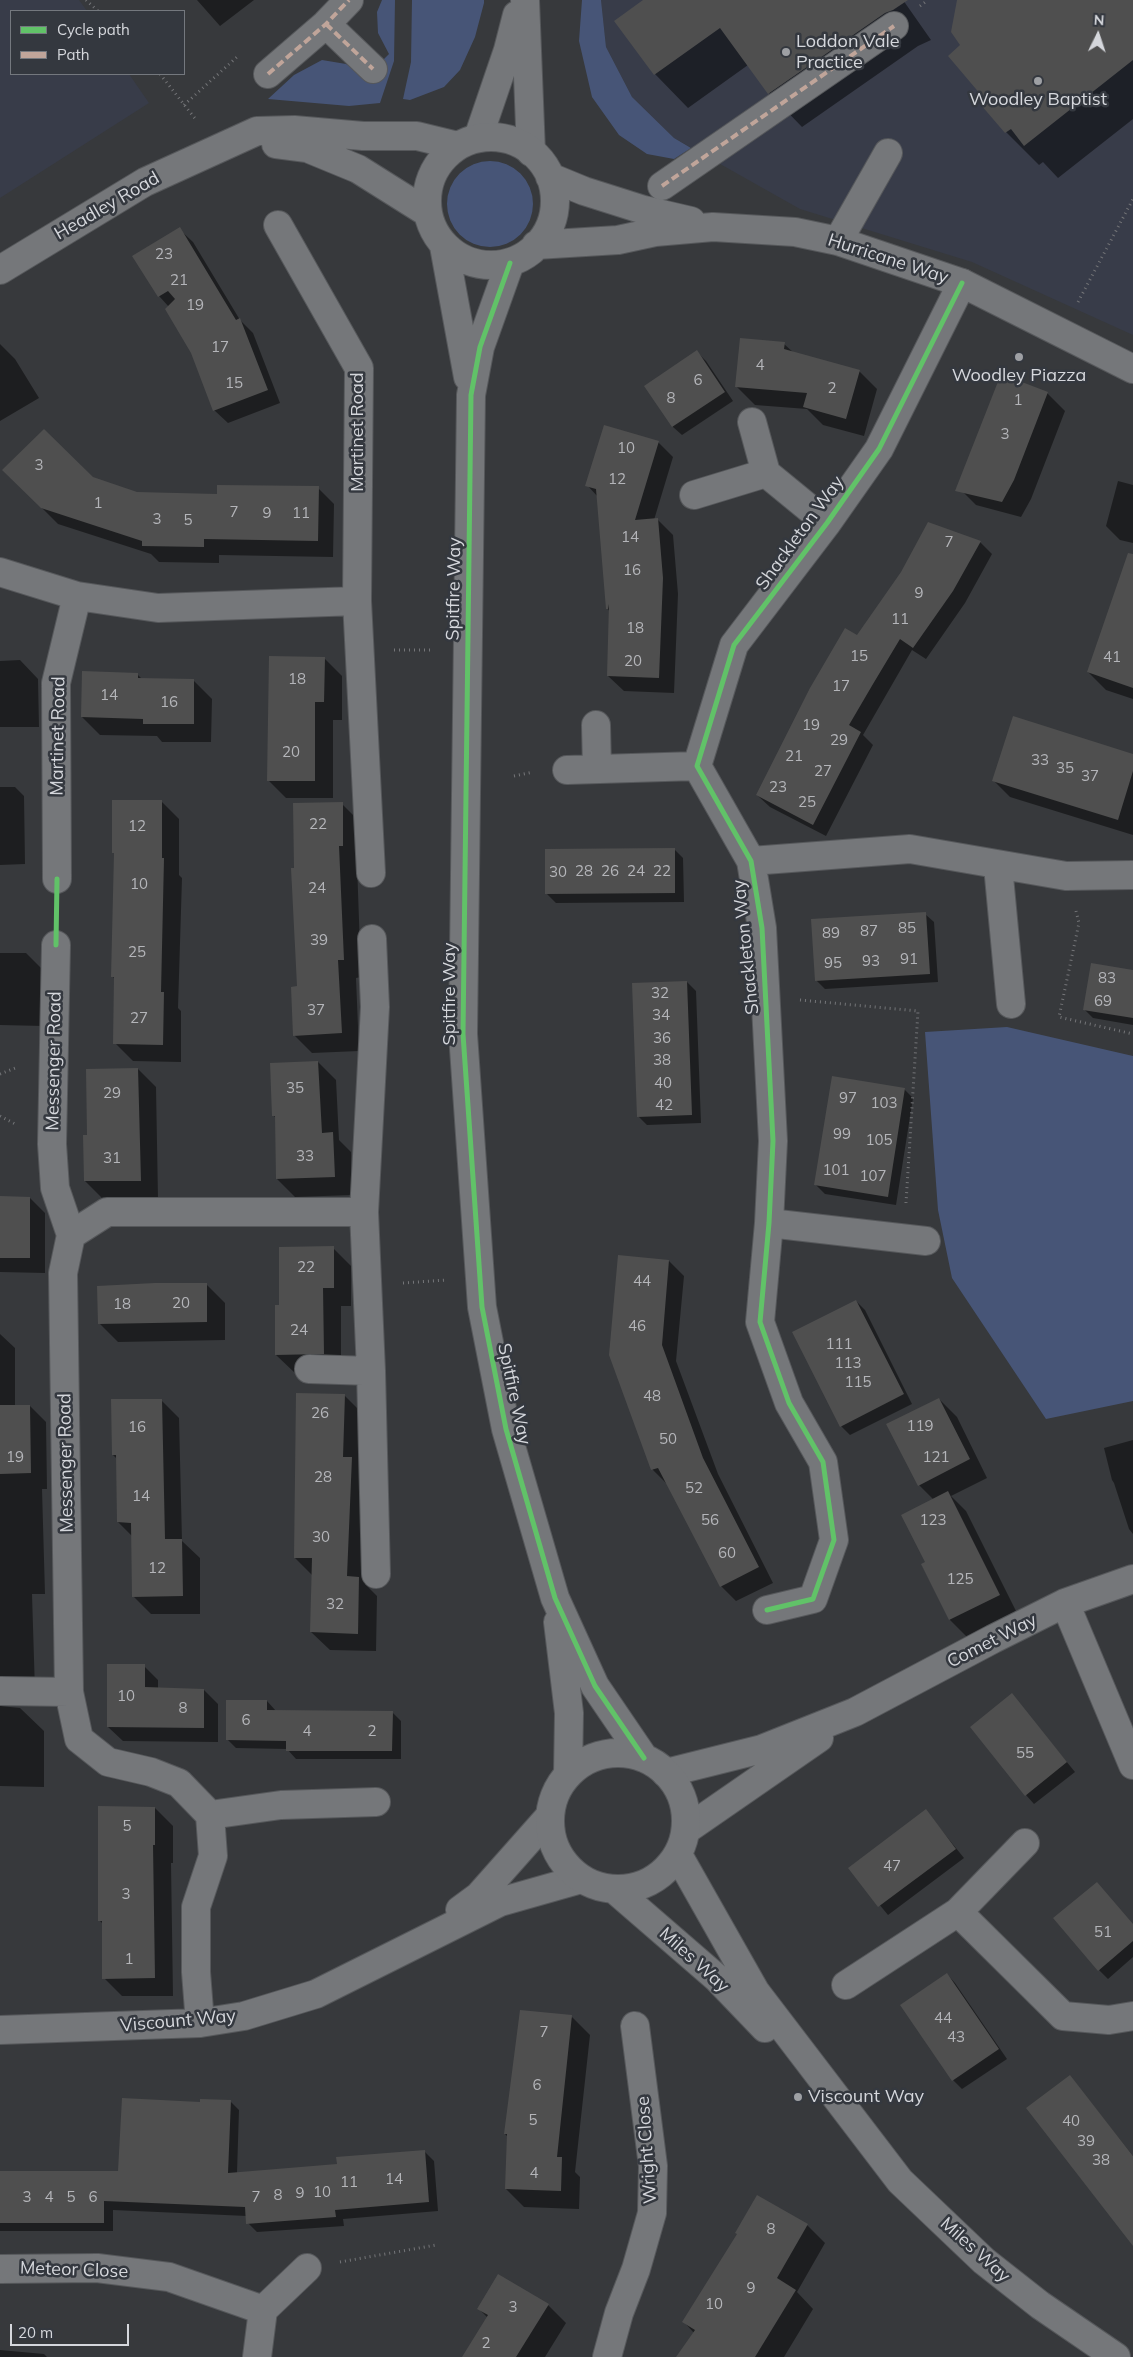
<!DOCTYPE html>
<style>
body{margin:0}
#map{position:relative;width:1133px;height:2357px;overflow:hidden;background:#37393c;font-family:Mulish,sans-serif}
canvas{display:block}
.legend{position:absolute;left:10px;top:10px;width:175px;height:65px;box-sizing:border-box;background:#34383f;border:1px solid #74787e;margin:0;padding:6px 9px;list-style:none;font-size:15px;color:#d5d7dc}
.legend li{display:flex;align-items:center;gap:10px;height:25px}
.legend b{width:25px;border:1px solid #74787e}
.north{position:absolute;left:1073px;top:10px;width:50px;height:50px;-webkit-text-stroke:4px #34383f;paint-order:stroke;rotate:4deg;font-size:14px;font-weight:700;line-height:20px;text-align:center;color:#d5d7dc}
.north::after{content:'';display:block;margin:auto;width:18px;height:22px;background:#d5d7dc;clip-path:polygon(50% 0,100% 100%,50% 72%,0 100%)}
.scale{position:absolute;left:10px;top:2324px;width:119px;height:22px;box-sizing:border-box;border:2px solid #d5d7dc;border-top:0;padding-left:6px;font-size:15px;line-height:18px;white-space:nowrap;color:#d5d7dc;-webkit-text-stroke:4px #34383f;paint-order:stroke}
</style>
<div id="map">
<canvas width="1133" height="2357"></canvas>
<ul class="legend">
<li><b style="height:6px;background:#61c268"></b>Cycle path</li>
<li><b style="height:6px;background:#c0a59a"></b>Path</li>
</ul>
<div class="north">N</div>
<div class="scale">20 m</div>
</div>
<script>
const c = document.querySelector('canvas').getContext('2d');
c.lineJoin = 'round';
function paint(path, color) { c.fillStyle = color; c.fill(path, 'evenodd'); }
const shape = rows => new Path2D(rows.map(r => 'M' + r).join(''));
function stroke(path, color, width, dash) { c.strokeStyle = color; c.lineWidth = width; c.lineCap = dash ? 'butt' : 'round'; c.setLineDash(dash || []); c.stroke(path); }
function label(font, color, halo, rows, align = 'center') {
  c.font = font + ' Mulish,sans-serif'; c.lineWidth = 5; c.setLineDash([]); c.textBaseline = 'middle'; c.strokeStyle = halo; c.fillStyle = color; for (const [text, x, y, turn = 0] of rows) {
    c.save(); c.translate(x, y); c.rotate((+turn || 0) * Math.PI / 180); c.textAlign = isNaN(turn) ? turn : align; if (halo) c.strokeText(text, 0, 0); c.fillText(text, 0, 0); c.restore();
  }
}
paint(shape([
 [0,0,79,0,87,11,11,11,11,74,129,74,149,103,0,198],
 [601,0,1133,0,1133,335,972,262,800,209,674,138,632,97,606,47]
]), '#383c49');
paint(shape([
 [382,0,395,0,394,61,380,103,349,106,268,99,294,75,322,60,346,64,366,77,389,54,378,33,377,12],
 [412,0,484,0,484,3,475,37,460,70,444,87,410,100,403,99,411,62],
 [582,0,601,0,606,47,632,97,674,138,691,148,674,159,647,154,619,135,592,97,579,41],
 '447 204a43 43 0 1 1 86 0a43 43 0 1 1-86 0Z',
 [1007,1027,1133,1056,1133,1401,1046,1419,952,1278,938,1210,925,1032]
]), '#475577');
paint(shape([
 [197,0,254,0,220,26],
 [645,0,903,0,931,40,918,46,802,127,769,93,748,65,688,108,655,74,616,21],
 [959,0,1133,0,1133,119,1058,178,1043,162,1039,165,1006,132,989,103,962,45],
 [179,229,193,242,240,320,253,333,280,403,228,423,214,410,192,352,169,307,159,296],
 [0,344,15,359,39,398,0,421],
 [784,344,794,353,859,371,877,389,864,436,823,425,807,409,755,405,737,387],
 [697,352,706,361,733,401,682,435,673,427,646,387],
 [1047,393,1065,411,1031,499,1021,517,976,505,958,487],
 [658,442,673,457,654,520,657,519,673,535,678,594,674,693,624,691,608,676,610,612,607,608,598,497,587,485],
 [4,470,92,478,137,493,218,495,318,488,334,504,333,557,219,555,219,563,159,562,151,554,58,524],
 [1118,481,1133,485,1133,543,1120,540,1106,526],
 [980,542,992,554,965,603,926,659,912,650,863,735,873,745,826,836,770,807,757,795,857,636],
 [1133,597,1133,699,1106,690,1088,672],
 [324,658,342,676,342,720,333,720,333,798,286,798,268,780],
 [20,660,38,679,39,727,0,727,0,661],
 [137,674,143,680,194,681,212,699,211,742,162,742,157,736,100,735,82,717],
 [1133,755,1133,835,1010,797,994,781],
 [0,787,15,787,24,796,25,864,0,865],
 [161,801,179,819,179,875,182,878,178,1008,181,1011,181,1062,133,1061,115,1043,116,980,113,977,116,855,113,852],
 [342,804,360,822,357,863,361,977,356,978,359,1051,312,1053,294,1035,298,987,295,869],
 [675,850,683,858,684,902,556,903,547,894],
 [925,914,934,922,938,982,825,989,816,980],
 [0,953,26,953,44,971,44,1026,0,1025],
 [1133,972,1133,1025,1093,1018,1084,1009],
 [687,982,696,991,701,1123,647,1125,638,1116],
 [318,1062,336,1080,339,1140,351,1152,352,1195,295,1197,277,1179,276,1118,273,1115],
 [138,1069,156,1087,158,1199,103,1199,85,1181,88,1136],
 [904,1089,913,1098,896,1205,825,1194,816,1185],
 [0,1198,30,1198,45,1213,45,1273,0,1272],
 [333,1248,351,1266,351,1306,341,1306,341,1371,295,1373,276,1355,280,1307],
 [619,1256,669,1261,684,1276,676,1361,718,1474,773,1583,736,1601,721,1586,668,1485,653,1470,610,1355],
 [207,1285,225,1303,225,1340,118,1342,100,1324],
 [856,1301,865,1310,912,1404,850,1435,841,1426],
 [0,1334,15,1348,15,1406,30,1406,46,1422,47,1489,42,1489,45,1594,32,1594,35,1691,2,1700,0,1706,20,1708,44,1731,44,1787,0,1786],
 [344,1395,362,1413,367,1515,365,1584,377,1596,376,1651,330,1650,311,1632,312,1575,295,1558],
 [939,1399,957,1417,987,1478,951,1496,966,1511,1017,1613,968,1638,950,1620,922,1565,927,1562,934,1500,919,1485],
 [161,1400,179,1418,182,1541,200,1558,200,1614,151,1614,133,1596,133,1537,118,1522,117,1459,113,1455],
 [1133,1440,1133,1534,1129,1529,1114,1483,1112,1480,1104,1448],
 [144,1666,158,1680,158,1689,204,1690,218,1704,218,1742,123,1741,108,1727],
 [1012,1695,1075,1772,1034,1804,1026,1795],
 [267,1701,276,1711,392,1712,401,1721,401,1759,296,1759,287,1749,236,1748,227,1739],
 [155,1808,173,1826,173,1863,171,1863,173,1996,122,1996,104,1978,103,1924,99,1920],
 [926,1811,964,1858,888,1915,849,1868],
 [1133,1924,1133,1957,1108,1979,1099,1970],
 [947,1974,955,1983,1007,2059,962,2089,953,2080,901,2005],
 [572,2017,590,2035,575,2172,580,2177,579,2209,524,2207,506,2189,508,2137,505,2134],
 [1070,2076,1133,2156,1133,2230],
 [230,2101,239,2110,237,2173,338,2165,425,2152,434,2161,438,2211,343,2219,344,2226,257,2232,248,2223,247,2216,113,2210,113,2231,0,2231,0,2172,120,2173,201,2103],
 [758,2197,807,2225,825,2243,797,2292,813,2309,784,2357,678,2357,694,2333,684,2322,738,2235],
 [548,2305,566,2323,545,2357,463,2357,488,2318,478,2308],
 [0,2350,44,2354,47,2357,0,2357]
]), '#0007');
paint(shape([
 [643,0,908,0,893,10,885,13,768,94,720,28,654,75,614,21],
 [957,0,1133,0,1133,60,1024,146,1011,129,1005,133,981,105,987,102,948,56,960,45,951,32],
 [180,227,236,320,240,318,268,390,213,411,191,353,165,309,175,299,168,291,158,297,132,256],
 [740,338,785,342,784,349,860,370,846,419,803,407,807,393,735,387],
 [697,350,725,392,672,427,644,386],
 [1001,374,1048,392,1014,480,1002,502,955,491],
 [604,425,659,441,635,520,658,518,663,578,659,678,607,676,609,604,608,609,606,609,596,489,585,486],
 [44,429,93,477,137,492,217,494,217,485,319,486,318,541,204,539,204,547,142,546,142,541,41,508,2,470],
 [928,522,981,541,953,591,913,648,900,639,873,684,849,725,861,732,813,825,756,795,810,688,845,628,857,635,901,572],
 [1128,553,1133,554,1133,688,1087,672],
 [269,656,325,657,324,702,315,702,315,781,267,781],
 [82,671,138,673,138,678,194,679,194,724,143,724,143,719,81,717],
 [1013,716,1133,754,1133,771,1118,820,992,781],
 [112,800,162,800,162,858,164,858,161,992,164,992,163,1045,113,1044,114,977,111,977,114,853,112,853],
 [343,802,343,846,339,846,344,960,338,960,342,1033,293,1036,291,987,297,986,291,868,294,868,293,803],
 [675,848,675,893,545,894,545,849],
 [926,912,930,974,815,981,811,919],
 [1091,963,1133,970,1133,1018,1083,1010],
 [687,981,692,1115,637,1117,632,983],
 [318,1061,322,1133,333,1132,335,1177,276,1179,275,1116,272,1116,270,1063],
 [138,1068,141,1181,84,1181,83,1135,87,1135,86,1069],
 [832,1076,905,1088,888,1197,814,1185],
 [0,1196,30,1197,30,1258,0,1258],
 [334,1246,334,1288,323,1288,324,1354,275,1355,275,1305,279,1305,279,1247],
 [618,1255,669,1260,662,1345,703,1458,759,1567,720,1587,658,1468,651,1470,609,1355],
 [155,1283,207,1283,207,1322,98,1324,97,1286],
 [856,1300,904,1394,840,1427,792,1332],
 [296,1393,345,1394,343,1457,352,1457,347,1576,359,1577,358,1634,310,1632,312,1558,294,1558],
 [939,1398,970,1459,918,1486,886,1424],
 [111,1399,162,1399,165,1539,182,1539,183,1596,132,1597,131,1523,117,1522,116,1455,112,1455],
 [0,1405,30,1405,31,1473,0,1474],
 [948,1491,1000,1595,949,1620,921,1564,925,1562,901,1515],
 [107,1664,145,1664,145,1687,204,1689,204,1728,107,1727],
 [1012,1693,1067,1762,1025,1796,970,1727],
 [226,1700,267,1700,267,1710,393,1711,392,1751,286,1751,286,1741,226,1740],
 [98,1806,155,1807,155,1845,153,1845,155,1978,102,1979,102,1921,98,1921],
 [926,1809,956,1849,878,1907,848,1868],
 [1097,1882,1133,1924,1133,1941,1098,1971,1053,1918],
 [947,1973,999,2049,952,2081,900,2005],
 [520,2010,572,2015,557,2157,562,2157,561,2191,505,2189,507,2134,504,2134],
 [1070,2075,1133,2156,1133,2246,1026,2108],
 [122,2098,200,2102,200,2099,231,2100,228,2173,337,2164,336,2157,425,2150,429,2202,335,2210,336,2217,246,2224,245,2207,104,2201,104,2223,0,2223,0,2171,118,2171],
 [757,2195,808,2224,777,2278,796,2290,755,2357,676,2357,695,2330,682,2322,737,2234,735,2233],
 [498,2274,549,2304,516,2357,462,2357,488,2315,477,2309]
]), '#4f4f4f');
const pedestrian = shape([
 [662,186,894,26]
]);
const minor = shape([
 [525,0,531,152],
 [326,24,373,69],
 [268,74,326,24,349,0],
 [478,138,508,50,517,15],
 [752,422,766,473,827,523],
 [694,495,766,473],
 [0,572,77,596,158,608,357,601,359,368,278,225],
 [357,601,371,873],
 [596,725,597,769],
 [567,770,697,766],
 [751,861,910,849,1066,876,1133,875],
 [998,866,1011,1004],
 [57,879,56,683,77,596],
 [372,939,375,1007,364,1212,371,1371,376,1574],
 [56,945,52,1144,55,1188,71,1235,63,1273,69,1692,79,1739,108,1762,151,1772,179,1783,210,1815,213,1856,196,1907,196,1972,200,2023],
 [769,1223,926,1241],
 [71,1235,107,1212,364,1212],
 [309,1369,371,1371],
 [1065,1603,1133,1765],
 [767,1610,813,1599,834,1540,823,1462,789,1403,760,1322,769,1223,773,1141,762,928,751,861,697,766,734,645,827,523,879,449,962,283],
 [0,1691,69,1692],
 [666,1773,762,1749,855,1712,993,1639,1065,1603,1133,1579],
 [210,1815,281,1805,376,1802],
 [686,1830,819,1738],
 [1025,1843,958,1912,1063,2016,1109,2020,1133,2016],
 [460,1910,479,1896,549,1817],
 [846,1985,958,1912],
 [0,2030,200,2023,244,2016,316,1994,500,1902,581,1879],
 [0,2269,97,2268,169,2277,263,2310,307,2268],
 [257,2357,263,2310],
 [607,2357,619,2313,636,2269,652,2213,653,2166,635,2026]
]);
const tertiary = shape([
 '427 201a64 64 0 1 1 128 0a64 64 0 1 1-128 0Z',
 [276,144,307,148,358,169,428,213],
 [550,177,584,191,644,210,691,221],
 [838,241,888,153],
 [536,245,618,240,655,232,713,227,795,232,838,241,962,283,1133,369],
 [444,246,468,377],
 [510,263,480,347,471,395,463,1034,482,1307,506,1429,555,1598,595,1686,644,1758],
 [0,270,145,182,257,131,294,130,363,136,417,136,458,146],
 [558,1622,569,1713,568,1775],
 '550 1821a68 68 0 1 1 136 0a68 68 0 1 1-136 0Z',
 [678,1855,755,1991,900,2181,984,2261,1040,2305,1116,2357],
 [614,1889,718,1979,765,2028]
]);
stroke(pedestrian, '#56585b', 30);
stroke(minor, '#56585b', 30);
stroke(tertiary, '#56585b', 30);
stroke(shape([
 [86,0,98,11],
 [920,6,928,0],
 [160,74,197,121],
 [184,105,237,57],
 [1078,302,1133,199],
 [394,650,433,650],
 [514,776,533,772],
 [1076,911,1079,923,1059,1017,1133,1034],
 [800,1000,918,1011,906,1203],
 [0,1074,18,1067],
 [0,1116,17,1125],
 [403,1283,446,1280],
 [340,2262,436,2245]
]), '#747578', 3, [1, 4]);
stroke(pedestrian, '#75777a', 28);
stroke(minor, '#75777a', 28);
stroke(tertiary, '#75777a', 28);
stroke(shape([
 [326,24,373,69],
 [268,74,326,24,349,0],
 [662,186,894,26]
]), '#c0a59a', 4, [8, 4]);
stroke(shape([
 [510,263,480,347,471,395,463,1034,482,1307,506,1429,555,1598,595,1686,644,1758],
 [56,945,57,879],
 [767,1610,813,1599,834,1540,823,1462,789,1403,760,1322,769,1223,773,1141,762,928,751,861,697,766,734,645,827,523,879,449,962,283]
]), '#61c268', 5);
for (const [x, y, r, color] of [
 [786,52,5,"#9ea0a4"],
 [1038,81,5,"#9ea0a4"],
 [1019,357,5,"#9ea0a4"],
 [798,2097,5,"#9ea0a4"]
]) { const dot = new Path2D(); dot.arc(x, y, r, 0, 2 * Math.PI); c.fillStyle = color; c.fill(dot); stroke(dot, '#34383f', 2); }
label('15px', '#b4b5b9', null, [
 ["23",164,254],
 ["21",179,280],
 ["19",195,305],
 ["17",220,347],
 ["4",760,365],
 ["6",698,380],
 ["15",234,383],
 ["2",832,388],
 ["8",671,398],
 ["1",1018,400],
 ["3",1005,434],
 ["10",626,448],
 ["3",39,465],
 ["12",617,479],
 ["1",98,503],
 ["7",234,512],
 ["9",267,513],
 ["11",301,513],
 ["3",157,519],
 ["5",188,520],
 ["14",630,537],
 ["7",949,542],
 ["16",632,570],
 ["9",919,593],
 ["11",900,619],
 ["18",635,628],
 ["15",859,656],
 ["41",1112,657],
 ["20",633,661],
 ["18",297,679],
 ["17",841,686],
 ["14",109,695],
 ["16",169,702],
 ["19",811,725],
 ["29",839,740],
 ["20",291,752],
 ["21",794,756],
 ["33",1040,760],
 ["35",1065,768],
 ["27",823,771],
 ["37",1090,776],
 ["23",778,787],
 ["25",807,802],
 ["22",318,824],
 ["12",137,826],
 ["28",584,871],
 ["26",610,871],
 ["24",636,871],
 ["22",662,871],
 ["30",558,872],
 ["10",139,884],
 ["24",317,888],
 ["85",907,928],
 ["87",869,931],
 ["89",831,933],
 ["39",319,940],
 ["25",137,952],
 ["91",909,959],
 ["93",871,961],
 ["95",833,963],
 ["83",1107,978],
 ["32",660,993],
 ["69",1103,1001],
 ["37",316,1010],
 ["34",661,1015],
 ["27",139,1018],
 ["36",662,1038],
 ["38",662,1060],
 ["40",663,1083],
 ["35",295,1088],
 ["29",112,1093],
 ["97",848,1098],
 ["103",884,1103],
 ["42",664,1105],
 ["99",842,1134],
 ["105",879,1140],
 ["33",305,1156],
 ["31",112,1158],
 ["101",836,1170],
 ["107",873,1176],
 ["22",306,1267],
 ["44",642,1281],
 ["20",181,1303],
 ["18",122,1304],
 ["46",637,1326],
 ["24",299,1330],
 ["111",839,1344],
 ["113",848,1363],
 ["115",858,1382],
 ["48",652,1396],
 ["26",320,1413],
 ["119",920,1426],
 ["16",137,1427],
 ["50",668,1439],
 ["19",15,1457],
 ["121",936,1457],
 ["28",323,1477],
 ["52",694,1488],
 ["14",141,1496],
 ["56",710,1520],
 ["123",933,1520],
 ["30",321,1537],
 ["60",727,1553],
 ["12",157,1568],
 ["125",960,1579],
 ["32",335,1604],
 ["10",126,1696],
 ["8",183,1708],
 ["6",246,1720],
 ["4",307,1731],
 ["2",372,1731],
 ["55",1025,1753],
 ["5",127,1826],
 ["47",892,1866],
 ["3",126,1894],
 ["51",1103,1932],
 ["1",129,1959],
 ["44",943,2018],
 ["7",544,2032],
 ["43",956,2037],
 ["6",537,2085],
 ["5",533,2120],
 ["40",1071,2121],
 ["39",1086,2141],
 ["38",1101,2160],
 ["4",534,2173],
 ["14",394,2179],
 ["11",349,2182],
 ["10",322,2192],
 ["9",300,2193],
 ["8",278,2195],
 ["3",27,2197],
 ["4",49,2197],
 ["5",71,2197],
 ["6",93,2197],
 ["7",256,2197],
 ["8",771,2229],
 ["9",751,2288],
 ["10",714,2304],
 ["3",513,2307],
 ["2",486,2343]
]);
label('18px', '#d5d7dc', '#34383f', [
 ["Loddon Vale",796,42],
 ["Practice",796,63],
 ["Woodley Baptist",1038,100,"center"],
 ["Woodley Piazza",1019,376,"center"],
 ["Viscount Way",808,2097]
], 'left');
label('18px', '#d5d7dc', '#34383f', [
 ["Headley Road",107,206,-30],
 ["Hurricane Way",888,259,18],
 ["Martinet Road",358,432,-90],
 ["Shackleton Way",800,533,-54],
 ["Spitfire Way",454,589,-89],
 ["Martinet Road",58,736,-89],
 ["Shackleton Way",746,947,-96],
 ["Spitfire Way",450,994,-90],
 ["Messenger Road",54,1061,-89],
 ["Spitfire Way",514,1394,78],
 ["Messenger Road",66,1463,-91],
 ["Comet Way",992,1641,-27],
 ["Miles Way",694,1960,42],
 ["Viscount Way",178,2021,-5],
 ["Wright Close",647,2150,-94],
 ["Miles Way",975,2250,42],
 ["Meteor Close",74,2270,2]
]);
</script>
